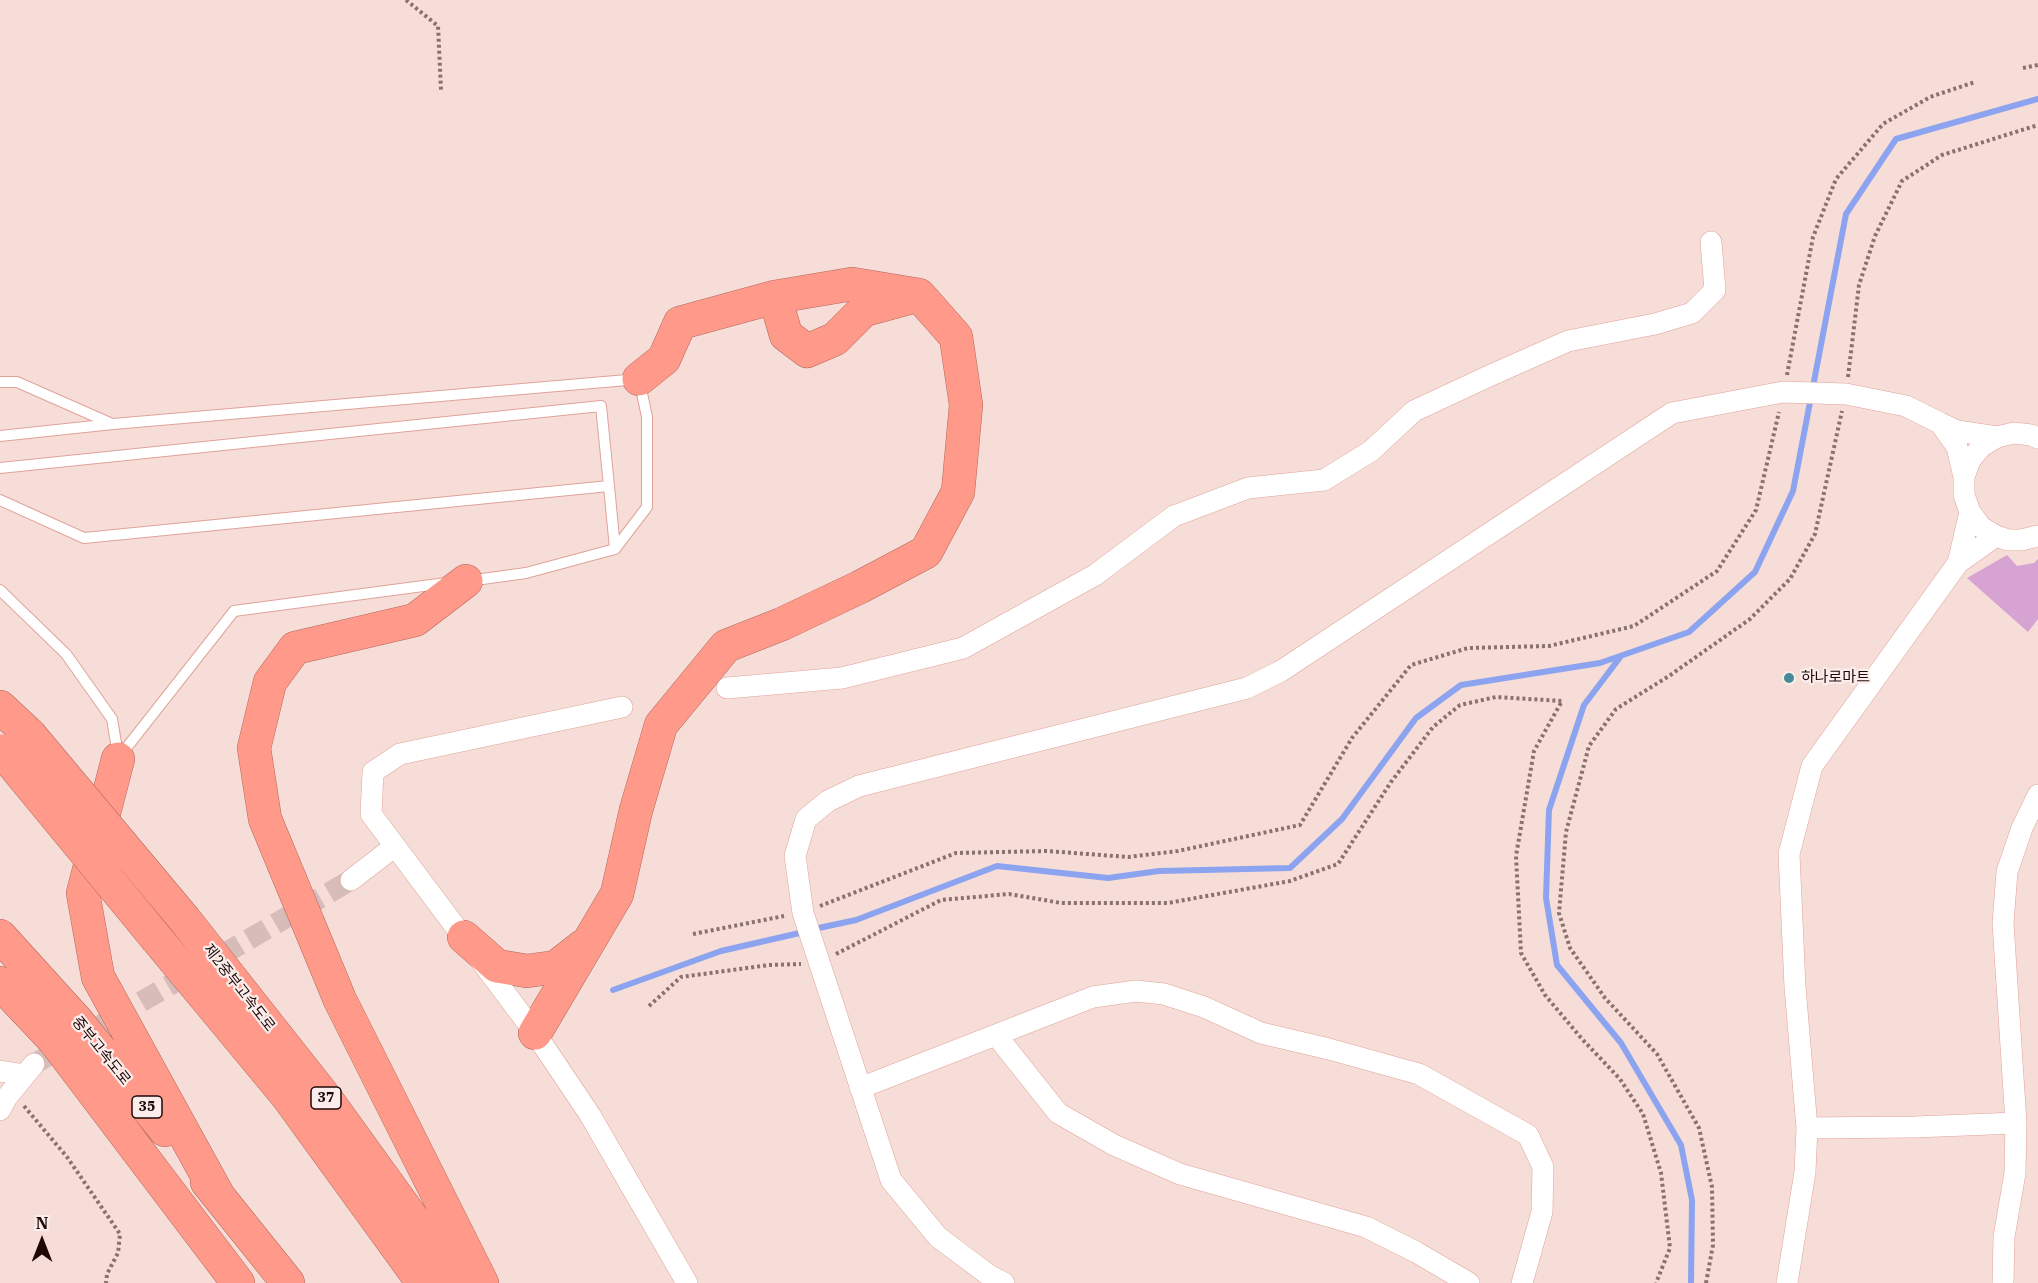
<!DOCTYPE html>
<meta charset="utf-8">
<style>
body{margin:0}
#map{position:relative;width:2038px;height:1283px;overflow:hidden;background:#f7ddd8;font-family:"IBM Plex Serif",serif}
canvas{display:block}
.north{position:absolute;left:12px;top:1211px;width:60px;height:60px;-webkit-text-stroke:4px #faedeb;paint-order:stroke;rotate:0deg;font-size:16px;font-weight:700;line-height:24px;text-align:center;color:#1e0907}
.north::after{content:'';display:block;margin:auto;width:21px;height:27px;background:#1e0907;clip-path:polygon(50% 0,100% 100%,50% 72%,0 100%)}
</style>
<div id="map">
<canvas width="2038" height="1283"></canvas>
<div class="north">N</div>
</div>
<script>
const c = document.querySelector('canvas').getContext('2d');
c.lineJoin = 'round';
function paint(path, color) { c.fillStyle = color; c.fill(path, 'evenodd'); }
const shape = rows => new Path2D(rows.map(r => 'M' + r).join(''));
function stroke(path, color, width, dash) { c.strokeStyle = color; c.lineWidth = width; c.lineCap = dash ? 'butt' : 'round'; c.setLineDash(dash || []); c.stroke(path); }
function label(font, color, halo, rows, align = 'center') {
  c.font = font + ' "IBM Plex Serif","Noto Sans KR",serif'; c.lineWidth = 4.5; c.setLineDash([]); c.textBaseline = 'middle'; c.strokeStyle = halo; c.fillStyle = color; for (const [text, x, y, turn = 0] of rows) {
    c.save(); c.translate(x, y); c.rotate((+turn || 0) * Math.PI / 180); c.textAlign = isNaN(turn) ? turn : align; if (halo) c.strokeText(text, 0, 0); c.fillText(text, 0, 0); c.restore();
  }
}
paint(shape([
 [2007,555,2017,566,2034,563,2038,559,2038,619,2028,632,1967,578]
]), '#d7a3d2');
stroke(shape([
 [1621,656,1584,705,1549,810,1546,898,1557,965,1621,1043,1681,1145,1692,1200,1691,1283],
 [814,929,856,920,997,866,1108,878,1159,871,1290,868,1342,819,1416,718,1461,685,1600,663,1689,632,1755,572,1793,491,1846,214,1896,139,2038,99],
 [613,990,721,951,804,932]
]), '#8ca4ef', 6);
stroke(shape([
 [34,1064,351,880]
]), '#d6bdb9', 21, [21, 10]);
const service = shape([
 [0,382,17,382,110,423],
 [0,436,113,424,639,379,647,417,647,507,615,549,526,573,468,581],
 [0,468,601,406,609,486],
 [0,500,84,538,609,486,615,549],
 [0,590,66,654,112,719,118,755],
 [120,756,234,611,446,583]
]);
const minor = shape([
 [2038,438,2031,435,2014,433,1997,437,1982,446,1970,460,1964,477,1964,495,1970,512,1981,527,1996,536,2008,540,2021,540,2038,536],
 [1964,477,1957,447,1940,423,1957,431,1997,437],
 [1970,512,1958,563,1996,536],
 [727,688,842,678,963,648,1095,575,1174,516,1248,488,1324,480,1371,451,1414,411,1489,376,1568,341,1655,324,1692,313,1715,290,1711,242],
 [622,707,400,754,373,772,371,814,535,1033,590,1115,687,1283],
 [351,880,394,847],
 [996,1035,1058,1113,1114,1145,1180,1174,1366,1227,1416,1252,1469,1283],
 [0,1071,25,1075],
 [860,1088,1093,997,1136,991,1164,994,1204,1007,1261,1033,1329,1049,1419,1074,1528,1135,1543,1167,1542,1212,1522,1283],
 [0,1110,7,1097,34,1064],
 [1807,1128,1915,1127,2016,1123],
 [1004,1283,990,1276,938,1237,891,1180,803,913,795,856,806,819,828,801,859,786,1247,688,1281,671,1672,413,1783,392,1846,394,1906,406,1940,423],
 [1787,1283,1805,1172,1807,1128,1795,987,1789,854,1812,766,1958,563],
 [2003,1283,2004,1237,2015,1173,2016,1123,2003,923,2007,872,2022,828,2038,795]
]);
const motorway = shape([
 [775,297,786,335,807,351,835,339,864,310,908,298],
 [466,581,415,620,295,648,270,682,254,748,265,819,340,1000,482,1283],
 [0,707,30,735],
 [118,759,83,893,98,977,219,1197],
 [185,920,327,1100,459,1283],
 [0,936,77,1021,165,1130],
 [464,937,497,966,527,971,556,967,583,946],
 [157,939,288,1097,423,1283],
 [0,983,54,1040,238,1283],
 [535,1033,617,894,636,810,661,725,726,646,782,624,860,587,926,552,958,492,966,405,956,337,919,295,852,284,775,297,680,323,664,359,639,379],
 [207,1182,288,1283]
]);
stroke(service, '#dfa398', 12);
stroke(minor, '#dfa398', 22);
stroke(motorway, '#b0675c', 34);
stroke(shape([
 [406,0,438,26,441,90],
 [2023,68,2038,65],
 [1787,375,1813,237,1836,179,1883,124,1930,97,1975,82],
 [1848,377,1859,285,1875,236,1902,181,1942,155,2038,125],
 [820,906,956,853,1047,851,1128,857,1178,851,1300,825,1352,738,1411,665,1468,648,1549,646,1634,626,1717,571,1756,510,1779,412],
 [693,934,784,916],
 [836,954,941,900,1009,894,1061,903,1168,903,1290,881,1338,864,1391,782,1433,727,1460,705,1496,697,1562,701,1534,751,1516,856,1521,953,1545,995,1582,1039,1620,1079,1643,1114,1661,1173,1670,1248,1656,1283],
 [649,1006,681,977,769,965,801,964],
 [24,1106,67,1157,120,1234,118,1253,107,1274,106,1283],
 [1706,1283,1713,1245,1712,1187,1699,1128,1657,1054,1605,998,1570,948,1559,913,1566,832,1589,746,1616,709,1669,676,1750,619,1790,579,1815,534,1842,411]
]), '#89716e', 4, [3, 3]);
stroke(service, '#fff', 10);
stroke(minor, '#fff', 21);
stroke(motorway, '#ff9a8a', 33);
const motorwayBridge = shape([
 [30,735,185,920],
 [2,751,157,939]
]);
stroke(motorwayBridge, '#b0675c', 34, []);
stroke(motorwayBridge, '#ff9a8a', 33);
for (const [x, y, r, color] of [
 [1789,678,6,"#458a96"]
]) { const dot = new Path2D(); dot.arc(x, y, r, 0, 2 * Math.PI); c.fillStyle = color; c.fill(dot); stroke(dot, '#faedeb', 2); }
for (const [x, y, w] of [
 [326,1098,30],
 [147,1107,30]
]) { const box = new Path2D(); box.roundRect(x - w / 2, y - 11, w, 22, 4.5); c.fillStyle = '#faedeb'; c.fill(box); stroke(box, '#1e0907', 1.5); }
label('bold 14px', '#1e0907', null, [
 ["37",326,1098],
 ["35",147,1107]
]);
label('15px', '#1e0907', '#faedeb', [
 ["하나로마트",1801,678]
], 'left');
label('15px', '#1e0907', '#faedeb', [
 ["제2중부고속도로",239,988,52],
 ["중부고속도로",101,1051,51]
]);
</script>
